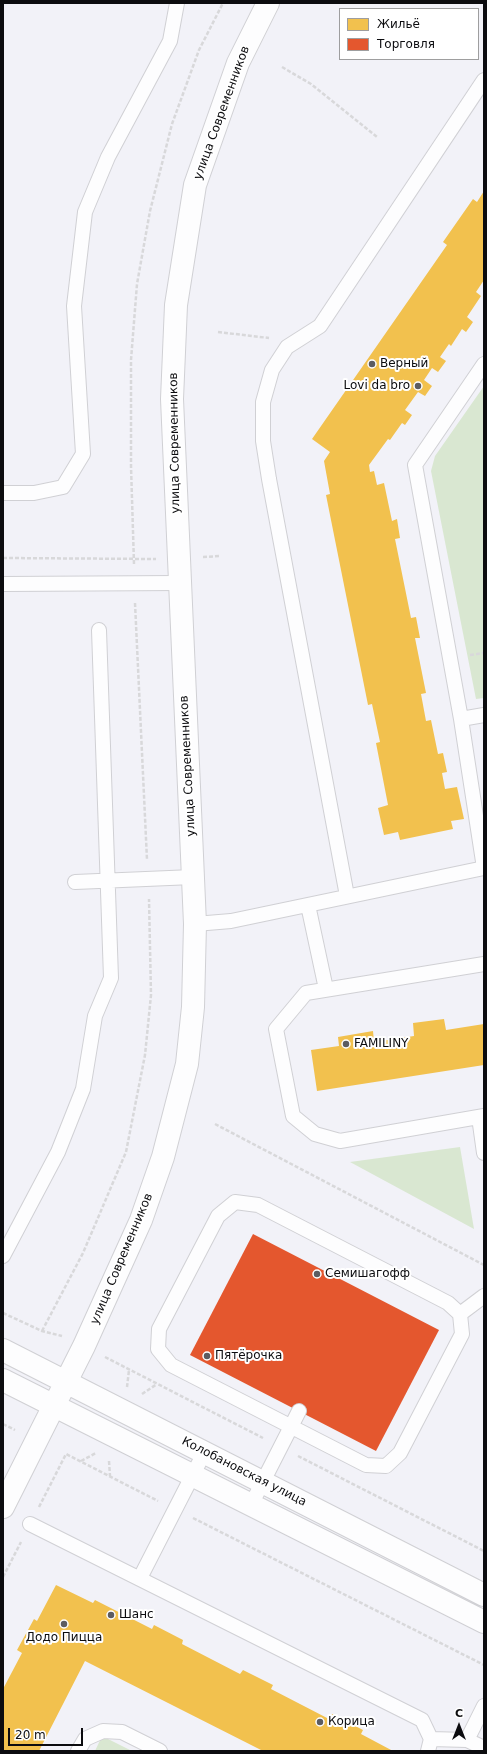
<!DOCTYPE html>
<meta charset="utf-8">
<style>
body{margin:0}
#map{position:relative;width:487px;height:1754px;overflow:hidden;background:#f2f2f8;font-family:"DejaVu Sans",sans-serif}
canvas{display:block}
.frame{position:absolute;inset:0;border:4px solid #0c0c0f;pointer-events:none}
.legend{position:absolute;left:339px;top:8px;width:140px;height:52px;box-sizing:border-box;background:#fff;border:1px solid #9e9e9f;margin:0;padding:5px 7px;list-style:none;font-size:12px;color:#0c0c0f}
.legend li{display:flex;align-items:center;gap:8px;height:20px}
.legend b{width:20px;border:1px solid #9e9e9f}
.north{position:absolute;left:439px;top:1706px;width:40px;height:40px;-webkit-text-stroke:3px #fff;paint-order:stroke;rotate:0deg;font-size:11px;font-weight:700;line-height:16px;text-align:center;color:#0c0c0f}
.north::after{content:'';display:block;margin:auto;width:14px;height:18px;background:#0c0c0f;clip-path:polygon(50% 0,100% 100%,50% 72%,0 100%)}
.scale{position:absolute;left:8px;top:1728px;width:75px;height:18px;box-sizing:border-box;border:2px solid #0c0c0f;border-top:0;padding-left:5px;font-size:12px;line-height:14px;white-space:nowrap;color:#0c0c0f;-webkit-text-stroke:3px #fff;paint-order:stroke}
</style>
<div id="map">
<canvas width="487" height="1754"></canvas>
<div class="frame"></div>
<ul class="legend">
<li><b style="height:11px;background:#f2c14e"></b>Жильё</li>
<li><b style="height:11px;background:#e4572e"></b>Торговля</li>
</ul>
<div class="north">С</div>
<div class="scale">20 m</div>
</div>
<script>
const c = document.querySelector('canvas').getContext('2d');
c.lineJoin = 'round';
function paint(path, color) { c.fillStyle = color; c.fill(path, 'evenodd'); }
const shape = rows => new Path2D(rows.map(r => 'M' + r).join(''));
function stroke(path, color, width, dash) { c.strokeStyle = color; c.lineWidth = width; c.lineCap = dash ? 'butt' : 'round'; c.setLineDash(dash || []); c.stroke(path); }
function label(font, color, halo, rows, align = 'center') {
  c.font = font + ' "DejaVu Sans",sans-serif'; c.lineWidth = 4; c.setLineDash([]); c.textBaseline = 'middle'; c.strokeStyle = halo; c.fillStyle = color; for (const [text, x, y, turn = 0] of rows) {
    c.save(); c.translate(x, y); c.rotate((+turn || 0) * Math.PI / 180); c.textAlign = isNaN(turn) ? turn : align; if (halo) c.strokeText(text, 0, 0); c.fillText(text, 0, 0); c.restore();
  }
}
paint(shape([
 [484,386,484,698,476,699,431,471,435,456],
 [460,1147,474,1229,350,1162],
 [102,1736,132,1751,95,1751]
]), '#d9e7d1');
paint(shape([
 [484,191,484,280,476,292,481,296,467,317,473,322,466,332,462,329,451,346,449,344,440,357,446,361,438,372,432,368,424,380,432,386,425,396,418,392,405,410,412,415,405,425,402,423,390,440,388,439,369,465,370,472,374,471,377,485,384,483,392,521,397,519,400,538,395,539,411,618,416,617,420,638,415,638,426,693,421,694,426,721,431,720,438,754,443,753,447,772,442,773,445,789,457,787,464,819,451,821,453,829,400,840,398,832,384,835,378,808,388,805,376,743,380,742,372,704,368,705,326,495,330,494,324,461,330,452,312,439,447,245,443,242,473,199,477,202],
 [444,1019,446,1030,484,1024,484,1065,317,1091,311,1050,339,1046,338,1037,373,1031,374,1042,414,1036,413,1023],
 [56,1585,93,1603,95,1600,152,1629,154,1625,183,1640,182,1644,240,1674,243,1670,273,1685,271,1689,329,1719,332,1714,363,1730,361,1734,393,1751,263,1751,85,1661,39,1751,3,1751,3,1689,22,1653,17,1650,34,1619,37,1621]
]), '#f2c14e');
paint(shape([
 [253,1234,439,1330,376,1451,190,1355]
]), '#e4572e');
const lane = shape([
 [3,493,34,493,63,487,83,454,74,306,85,212,108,157,170,41,177,3],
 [3,584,179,583],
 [461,719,484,715],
 [484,868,461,719,415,465,484,364],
 [75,882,193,877],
 [347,896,269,479,263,441,263,402,272,370,287,347,320,326,484,80],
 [308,905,326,989],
 [195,924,231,921,484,868],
 [484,964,306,993,276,1029,293,1116,315,1134,340,1141,484,1116],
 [479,1117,484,1153],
 [235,1202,258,1205,448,1303,460,1314,462,1334,400,1453,386,1466,366,1465,171,1365,158,1349,159,1329,218,1216,235,1202],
 [3,1256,58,1152,83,1089,95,1016,111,978,99,630],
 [460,1314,484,1296],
 [251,1505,299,1411],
 [30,1524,422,1720,431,1739,428,1751],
 [140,1578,204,1453],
 [431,1739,467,1740,484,1748],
 [467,1740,484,1706],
 [78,1751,85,1739,103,1731,122,1732,160,1751]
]);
const street = shape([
 [3,1350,484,1595],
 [3,1380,484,1622],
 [3,1507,84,1346,141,1220,163,1157,187,1064,193,1007,195,924,172,399,176,305,195,185,238,63,268,3]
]);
stroke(lane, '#d0d0d4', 16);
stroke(street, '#d0d0d4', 24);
stroke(shape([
 [282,67,311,84,377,137],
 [218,332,269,338],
 [203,557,221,556],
 [3,558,156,559],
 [134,564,131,466,131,360,137,284,150,211,172,124,199,50,223,3],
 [135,603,147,860],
 [470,655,484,653],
 [215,1124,484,1265],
 [3,1313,42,1331,62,1336],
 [42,1331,83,1253,126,1152,145,1055,151,995,149,899],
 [105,1357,263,1438],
 [127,1387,129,1370],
 [142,1394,157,1384],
 [3,1424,15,1430],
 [298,1456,484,1551],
 [81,1461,96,1453],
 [109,1461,110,1476],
 [39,1507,66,1454,158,1501],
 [193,1518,484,1665],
 [3,1577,21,1542]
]), '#d8d8da', 2.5, [4, 2]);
stroke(lane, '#fdfdfe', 14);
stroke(street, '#fdfdfe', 22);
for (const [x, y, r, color] of [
 [372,364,4,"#5c5c61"],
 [418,386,4,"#5c5c61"],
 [346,1044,4,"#5c5c61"],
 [317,1274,4,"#5c5c61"],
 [207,1356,4,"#5c5c61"],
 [111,1615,4,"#5c5c61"],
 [64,1624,4,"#5c5c61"],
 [320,1722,4,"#5c5c61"]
]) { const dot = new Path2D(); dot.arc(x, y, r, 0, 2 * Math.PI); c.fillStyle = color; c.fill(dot); stroke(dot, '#fff', 1.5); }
label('12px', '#0c0c0f', '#fff', [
 ["улица Современников",222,113,-70],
 ["улица Современников",175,443,-91],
 ["улица Современников",188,766,-93],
 ["улица Современников",122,1259,-67],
 ["Колобановская улица",244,1472,27]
]);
label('12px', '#0c0c0f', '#fff', [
 ["Верный",380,364],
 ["Lovi da bro",410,386,"right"],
 ["FAMILINY",354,1044],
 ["Семишагофф",325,1274],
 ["Пятёрочка",215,1356],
 ["Шанс",119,1615],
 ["Додо Пицца",64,1638,"center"],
 ["Корица",328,1722]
], 'left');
</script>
